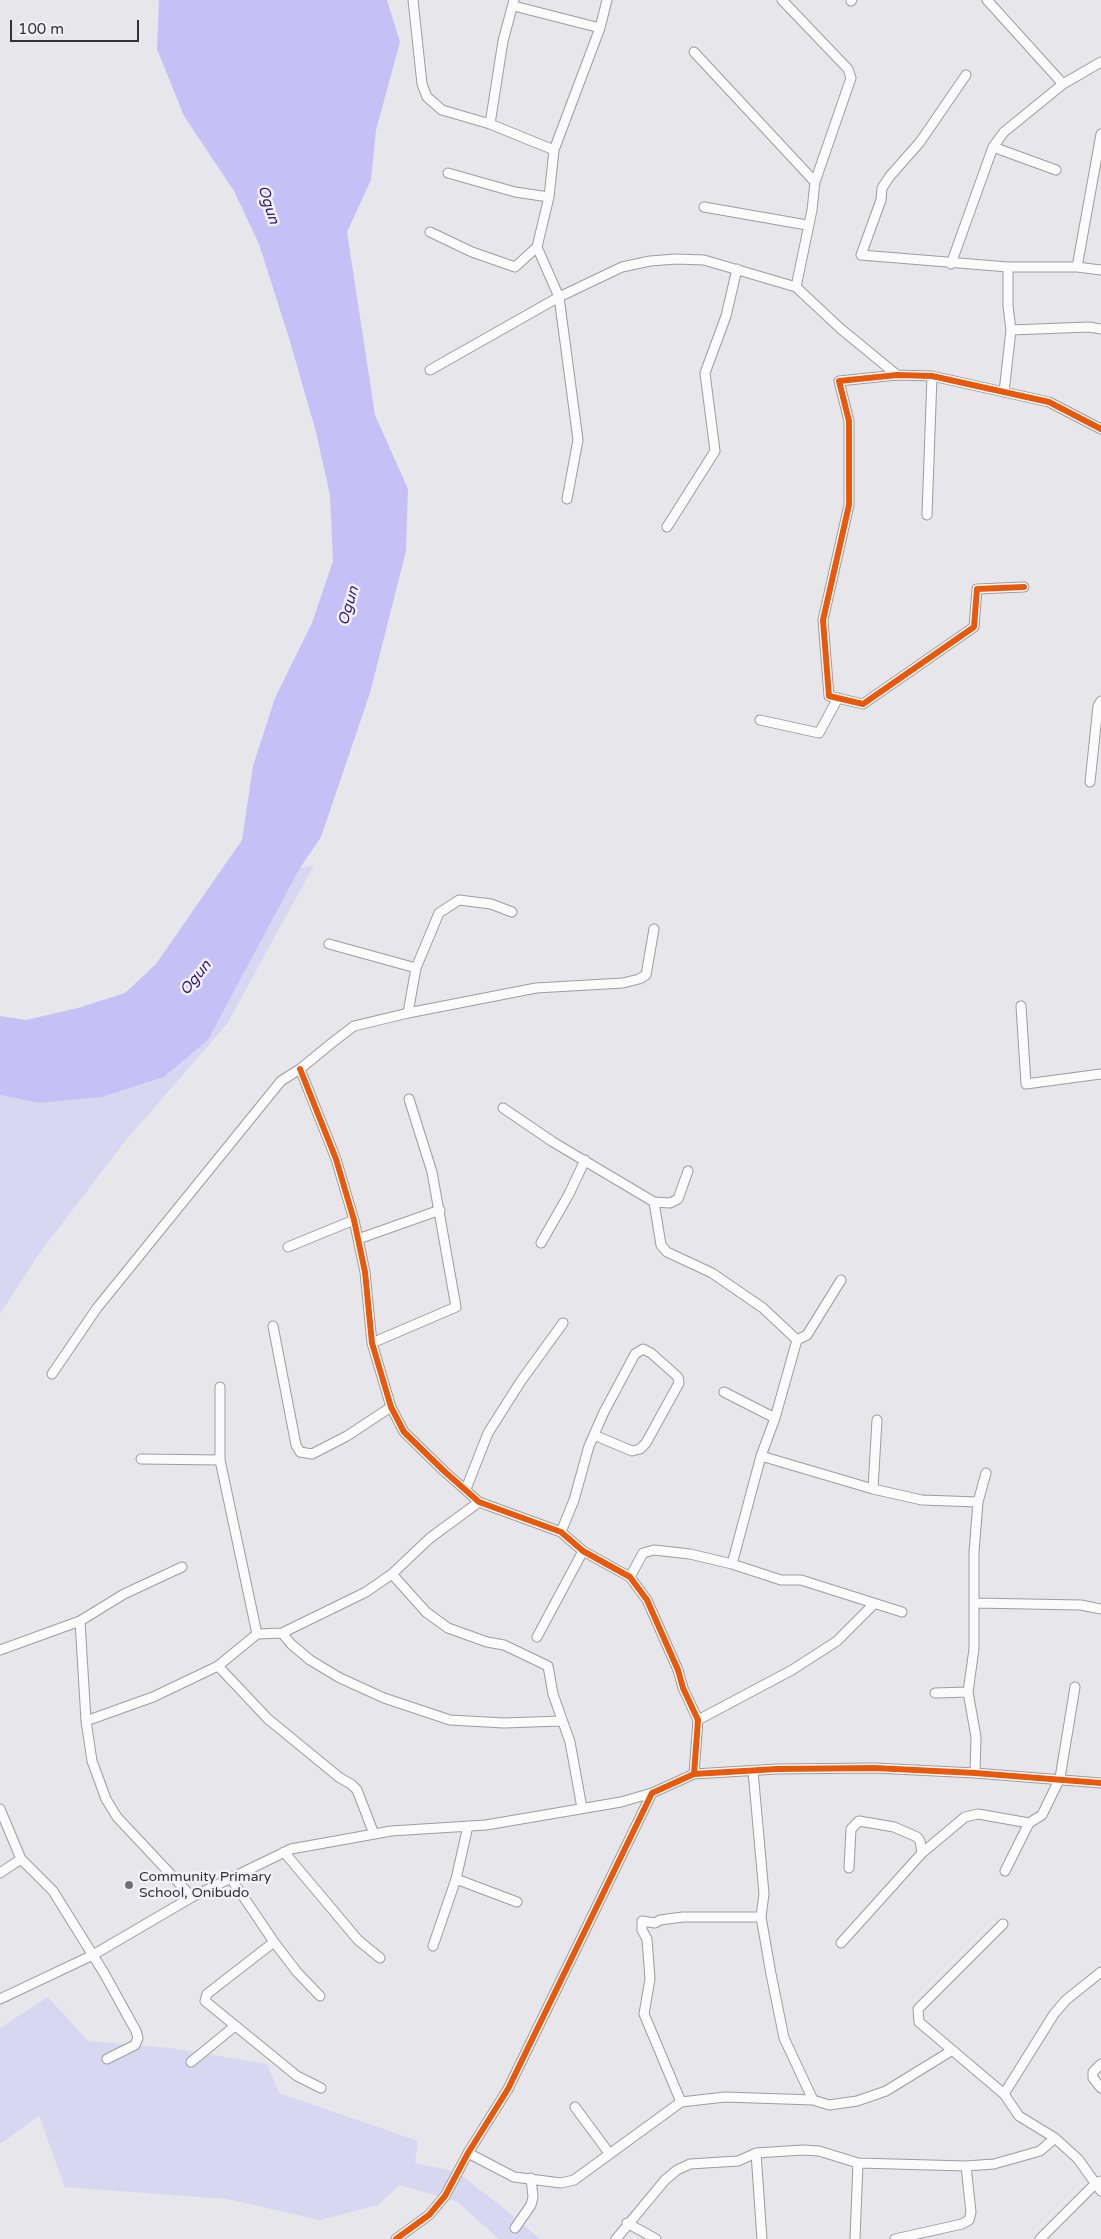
<!DOCTYPE html>
<style>
body{margin:0}
#map{position:relative;width:1101px;height:2239px;overflow:hidden;background:#e6e6eb;font-family:"Varela Round",sans-serif}
canvas{display:block}
.scale{position:absolute;left:10px;top:20px;width:129px;height:22px;box-sizing:border-box;border:2px solid #333236;border-top:0;padding-left:6px;font-size:15px;line-height:18px;white-space:nowrap;color:#333236;-webkit-text-stroke:4px #f2f1fa;paint-order:stroke}
</style>
<div id="map">
<canvas width="1101" height="2239"></canvas>
<div class="scale">100 m</div>
</div>
<script>
const c = document.querySelector('canvas').getContext('2d');
c.lineJoin = 'round';
function paint(path, color) { c.fillStyle = color; c.fill(path, 'evenodd'); }
const shape = rows => new Path2D(rows.map(r => 'M' + r).join(''));
function stroke(path, color, width, dash) { c.strokeStyle = color; c.lineWidth = width; c.lineCap = dash ? 'butt' : 'round'; c.setLineDash(dash || []); c.stroke(path); }
function label(font, color, halo, rows, align = 'center') {
  c.font = font + ' "Varela Round",sans-serif'; c.lineWidth = 5; c.setLineDash([]); c.textBaseline = 'middle'; c.strokeStyle = halo; c.fillStyle = color; for (const [text, x, y, turn = 0] of rows) {
    c.save(); c.translate(x, y); c.rotate((+turn || 0) * Math.PI / 180); c.textAlign = isNaN(turn) ? turn : align; if (halo) c.strokeText(text, 0, 0); c.fillText(text, 0, 0); c.restore();
  }
}
paint(shape([
 [314,865,227,1024,126,1140,38,1255,0,1314,0,1095,39,1103,102,1097,164,1077,208,1040,300,868],
 [48,1997,88,2041,170,2048,267,2064,279,2093,418,2141,415,2163,457,2172,506,2210,540,2239,499,2239,458,2202,400,2185,378,2205,320,2220,227,2199,65,2187,39,2116,0,2144,0,2028]
]), '#d8d7f2');
paint(shape([
 [159,0,387,0,400,42,376,130,371,180,347,232,375,415,408,489,406,551,370,693,321,837,300,868,208,1040,164,1077,102,1097,39,1103,0,1095,0,1016,26,1020,78,1008,125,993,156,964,242,840,253,766,275,698,312,623,333,561,330,495,316,432,289,338,259,244,234,191,184,116,157,49]
]), '#c5c1f6');
const street = shape([
 [413,0,422,84,427,97,442,110,490,124,554,150],
 [782,0,848,69,851,78,815,182,812,210,796,287],
 [987,0,1063,84],
 [851,1,852,0],
 [514,6,600,28],
 [694,52,815,182],
 [966,75,920,142,890,176,882,188,881,200,861,255,1008,267,1077,267,1101,270],
 [490,124,503,41,514,0],
 [993,147,1056,170],
 [448,173,515,192,549,197],
 [704,207,807,225],
 [430,232,472,252,515,267,537,247,549,197,554,150,600,28,607,0],
 [537,247,559,297,578,440,567,499],
 [951,264,993,147,1004,132,1063,84,1101,62],
 [1077,267,1101,134],
 [1011,330,1089,327,1101,329],
 [430,370,559,297,622,267,650,261,676,259,704,260,796,287,841,329,897,375],
 [1004,392,1011,330,1008,306,1008,267],
 [927,515,932,376],
 [667,527,715,451,705,373,726,316,737,269],
 [1024,587,977,589,974,627,863,704,829,696,823,620,849,505,849,421,839,381,897,375,932,376,1049,402,1101,429],
 [760,720,819,733,838,698],
 [1090,782,1098,706,1101,701],
 [329,944,416,968],
 [1021,1006,1026,1084,1101,1074],
 [408,1013,416,968,439,913,459,900,491,904,512,912],
 [300,1069,336,1159,354,1220,365,1272,372,1343,391,1407,404,1432,444,1471,479,1502,561,1532,583,1551,630,1577,647,1600,678,1670,683,1688,698,1720,694,1774],
 [503,1108,553,1142,654,1202,670,1203,678,1199,688,1171],
 [654,1202,661,1245,667,1252,712,1273,763,1308,797,1340],
 [358,1239,440,1210],
 [541,1243,569,1194,585,1160],
 [288,1247,354,1220],
 [273,1326,296,1445,300,1452,312,1454,347,1436,391,1407],
 [797,1340,807,1335,841,1280],
 [372,1343,456,1307,432,1172,409,1099],
 [52,1374,97,1308,281,1081,300,1069,333,1042,354,1026,408,1013,536,988,623,983,639,979,646,975,654,929],
 [220,1387,220,1460,257,1634],
 [724,1392,775,1418],
 [761,1456,873,1489,922,1500,978,1502],
 [141,1459,220,1460],
 [466,1489,488,1433,521,1381,563,1323],
 [873,1489,877,1420],
 [561,1532,574,1500,589,1446,604,1412,635,1354,643,1349,651,1353,678,1377,679,1383,646,1443,640,1449,632,1451,594,1435],
 [732,1564,761,1456,775,1418,797,1340],
 [392,1574,426,1612,448,1628,487,1642,504,1645,548,1666,553,1694,570,1742,582,1808],
 [630,1577,643,1553,654,1550,690,1554,732,1564,781,1580,801,1580,902,1612],
 [974,1603,1081,1605,1101,1609],
 [80,1621,86,1721,92,1761,106,1799,117,1817,192,1897],
 [282,1633,291,1644,310,1660,340,1678,384,1698,450,1720,504,1723,561,1721],
 [537,1637,583,1551],
 [0,1650,80,1621,124,1594,182,1567],
 [218,1666,268,1719,340,1778,351,1784,357,1790,374,1834],
 [935,1693,968,1692],
 [698,1720,792,1670,837,1641,874,1604],
 [86,1721,153,1697,218,1666,257,1634,282,1633,366,1592,392,1574,430,1538,479,1502],
 [753,1771,764,1894,761,1917,771,1974,784,2038,813,2100],
 [975,1773,976,1737,968,1692,974,1649,974,1552,978,1502,986,1473],
 [0,1809,21,1859,53,1891,104,1973,136,2031,138,2038,135,2045,107,2059],
 [284,1852,358,1940,380,1958],
 [849,1868,851,1829,859,1821,894,1827,917,1837,920,1841,922,1853],
 [1005,1871,1029,1823,1042,1815,1060,1778,1075,1687],
 [0,1873,21,1859],
 [230,1877,274,1942,297,1972,320,1996],
 [456,1879,517,1902],
 [1003,1924,918,2009,919,2022,1004,2094,1019,2116,1055,2138,1078,2159,1101,2191],
 [274,1942,207,1994,205,2001,297,2076,321,2088],
 [841,1943,922,1853,965,1817,978,1814,1029,1823],
 [433,1946,456,1879,468,1826],
 [0,1999,93,1955,192,1897,291,1849,391,1831,486,1825,621,1802,652,1793],
 [191,2062,235,2026],
 [1101,2064,1093,2072,1093,2078,1101,2088],
 [1004,2094,1054,2014,1066,2000,1101,1972],
 [681,2102,644,2014,650,1979,647,1939,642,1930,642,1921,655,1923,660,1920,683,1917,761,1917],
 [575,2107,609,2153],
 [468,2153,514,2177,561,2183,574,2180,681,2102,725,2097,813,2100,829,2105,857,2101,886,2091,951,2051],
 [756,2153,762,2239],
 [627,2223,656,2239],
 [515,2228,531,2205,533,2197,531,2178],
 [396,2239,429,2215,445,2196,468,2153,508,2089,652,1793,694,1774,777,1769,875,1768,975,1773,1101,1783],
 [616,2239,665,2180,677,2170,690,2164,738,2161,756,2153,803,2150,819,2151,858,2163,966,2166,994,2164,1040,2151,1055,2138],
 [855,2239,858,2163],
 [895,2239,962,2224,969,2220,971,2212,966,2166],
 [1040,2239,1096,2183,1101,2181]
]);
stroke(street, '#9d9da1', 11);
stroke(street, '#fbfbfc', 9);
stroke(shape([
 [1024,587,977,589,974,627,863,704,829,696,823,620,849,505,849,421,839,381,897,375,932,376,1049,402,1101,429],
 [300,1069,336,1159,354,1220,365,1272,372,1343,391,1407,404,1432,444,1471,479,1502,561,1532,583,1551,630,1577,647,1600,678,1670,683,1688,698,1720,694,1774],
 [396,2239,429,2215,445,2196,468,2153,508,2089,652,1793,694,1774,777,1769,875,1768,975,1773,1101,1783]
]), '#e8590c', 6);
for (const [x, y, r, color] of [
 [129,1885,5,"#727175"]
]) { const dot = new Path2D(); dot.arc(x, y, r, 0, 2 * Math.PI); c.fillStyle = color; c.fill(dot); stroke(dot, '#f2f1fa', 2); }
label('14px', '#333236', '#f2f1fa', [
 ["Community Primary",139,1877],
 ["School, Onibudo",139,1893]
], 'left');
label('italic 15px', '#34157e', '#f2f1fa', [
 ["Ogun",268,205,72],
 ["Ogun",349,606,-74],
 ["Ogun",196,978,-51]
]);
</script>
